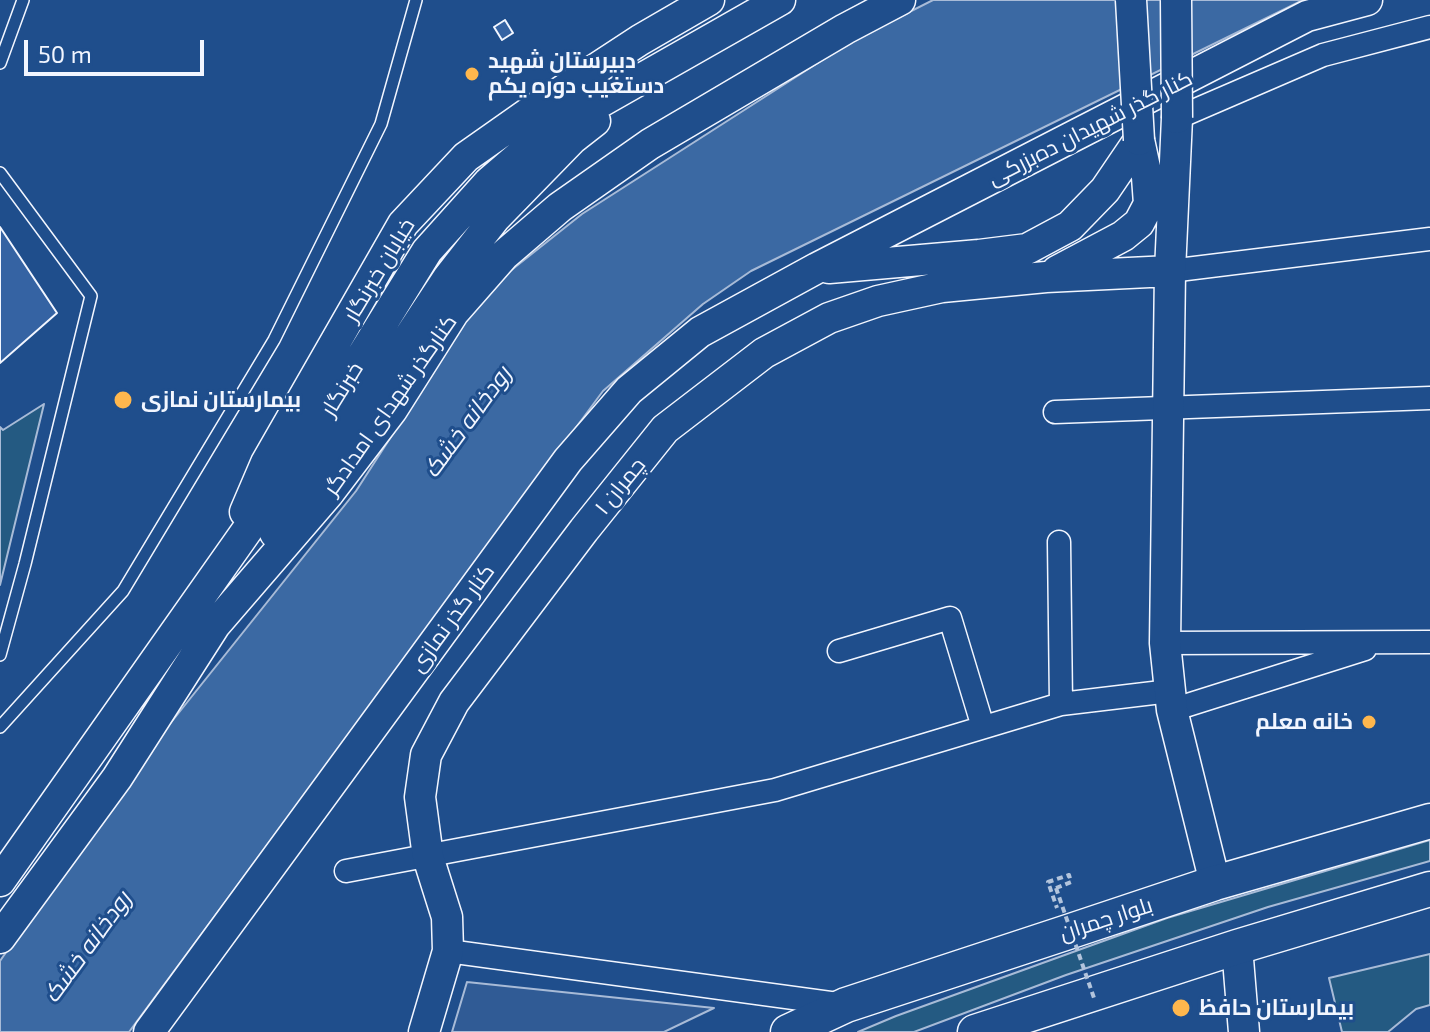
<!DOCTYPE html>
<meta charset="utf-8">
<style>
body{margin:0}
#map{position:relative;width:1430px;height:1032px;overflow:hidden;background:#1f4e8c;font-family:"Exo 2",sans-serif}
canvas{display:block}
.scale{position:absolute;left:24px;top:40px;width:180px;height:36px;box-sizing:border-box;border:4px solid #f2f6ff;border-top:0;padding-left:10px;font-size:24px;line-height:28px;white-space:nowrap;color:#f2f6ff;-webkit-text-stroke:6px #1f4e8c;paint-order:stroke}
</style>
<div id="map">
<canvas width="1430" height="1032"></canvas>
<div class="scale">50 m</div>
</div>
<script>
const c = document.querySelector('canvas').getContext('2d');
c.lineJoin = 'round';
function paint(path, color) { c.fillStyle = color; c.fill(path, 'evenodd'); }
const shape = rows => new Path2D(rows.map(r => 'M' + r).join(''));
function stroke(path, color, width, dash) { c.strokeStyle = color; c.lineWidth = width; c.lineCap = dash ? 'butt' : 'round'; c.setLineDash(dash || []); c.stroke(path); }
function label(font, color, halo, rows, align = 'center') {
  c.font = font + ' "Exo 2",Cairo,sans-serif'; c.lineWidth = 6; c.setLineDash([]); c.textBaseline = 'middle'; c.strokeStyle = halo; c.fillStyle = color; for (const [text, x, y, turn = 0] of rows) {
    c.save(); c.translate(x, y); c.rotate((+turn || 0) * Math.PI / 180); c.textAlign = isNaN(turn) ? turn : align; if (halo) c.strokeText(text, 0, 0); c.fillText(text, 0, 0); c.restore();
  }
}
const green = shape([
 [44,404,0,585,0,427,3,430,44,404],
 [1430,840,1430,861,1268,907,1066,975,914,1032,858,1032,896,1016,1167,918,1430,840],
 [1430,954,1430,1005,1416,1009,1388,1032,1342,1032,1329,978,1430,954]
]);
paint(green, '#245a82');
stroke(green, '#a8bbd7', 2);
const parking = shape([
 [467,982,714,1008,664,1032,452,1032,467,982]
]);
paint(parking, '#305b95');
stroke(parking, '#a8bbd7', 2);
const water = shape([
 [933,0,1303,0,751,271,703,304,603,391,129,1032,0,1032,0,961,133,770,356,491,485,291,582,214,852,41,933,0]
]);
paint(water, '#3b69a3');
stroke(water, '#a8bbd7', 2);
const building = shape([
 [505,20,513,33,502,40,494,27,505,20],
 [0,227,57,313,0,363,0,227]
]);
paint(building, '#3563a3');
stroke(building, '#f2f6ff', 2);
const lane = shape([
 [0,63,23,0],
 [0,173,91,296,25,564,0,655],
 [0,727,123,591,274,340,381,124,416,0]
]);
const street = shape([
 [1177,118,1323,55,1430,27],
 [1170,271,1430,239],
 [1055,412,1430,398],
 [1059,542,1061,704],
 [1165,643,1430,642],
 [839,651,950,618,983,727],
 [1172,710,1365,649],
 [346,871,775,790,1061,704,1170,691],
 [448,951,845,1005]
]);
const secondary = shape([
 [1177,118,1170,271,1165,643,1172,710,1215,883],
 [829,268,979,255,1027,249,1070,226,1105,190,1139,140],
 [1057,271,1123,236,1139,223,1149,204,1147,177,1139,140],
 [245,512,266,463,403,224,466,157,530,112,640,40,709,0],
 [275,533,303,488,380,381,448,278,495,218,572,139,595,121],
 [0,881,305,448,427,251,489,182,546,133,780,0],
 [0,938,117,778,215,625,328,494,392,410,454,312,504,255,560,207,650,144,845,29,900,0],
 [1237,947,1244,1032],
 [149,1032,568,460,629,390,700,332,817,268,1307,16,1367,0],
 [424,1032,448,951,447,917,428,857,420,797,426,755,454,702,584,530,665,429,764,353,829,318,878,301,942,287,1046,277,1170,271]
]);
const primary = shape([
 [788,1032,846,1005,1065,933,1215,883,1430,821],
 [975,1032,1237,947,1430,889]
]);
stroke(lane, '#f2f6ff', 14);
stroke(street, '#f2f6ff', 25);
stroke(secondary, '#f2f6ff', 33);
stroke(primary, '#f2f6ff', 37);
stroke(shape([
 [1056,888,1071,882,1069,875,1048,882,1057,908]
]), '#b3c4dc', 4, [6, 4]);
stroke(lane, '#1f4e8c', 11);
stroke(street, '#1f4e8c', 22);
stroke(secondary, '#1f4e8c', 30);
stroke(primary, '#1f4e8c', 34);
const secondaryBridge = shape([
 [1131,0,1139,140],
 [1176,0,1177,118]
]);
stroke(secondaryBridge, '#f2f6ff', 33, []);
stroke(shape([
 [1056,888,1094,998]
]), '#b3c4dc', 4, [6, 4]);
stroke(secondaryBridge, '#1f4e8c', 30);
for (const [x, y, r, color] of [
 [472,74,8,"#ffb74d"],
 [123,400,10,"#ffb74d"],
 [1369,722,8,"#ffb74d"],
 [1181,1008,10,"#ffb74d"]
]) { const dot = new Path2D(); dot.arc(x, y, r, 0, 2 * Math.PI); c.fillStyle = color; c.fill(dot); stroke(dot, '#1f4e8c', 3); }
label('bold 22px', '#f2f6ff', '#1f4e8c', [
 ["دبیرستان شهید",488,61],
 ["دستغیب دوره یکم",488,86],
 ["بیمارستان نمازی",141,400],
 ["خانه معلم",1353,722,"right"],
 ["بیمارستان حافظ",1199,1008]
], 'left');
label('22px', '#f2f6ff', '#1f4e8c', [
 ["کنار گذر شهیدان ده‌بزرکی",1090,128,-27],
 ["خیابان خبرنگار",379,270,-59],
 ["خبرنگار",342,389,-58],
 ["کنارگذر شهدای امدادگر",390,405,-55],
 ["چمران ۱",620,486,-51],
 ["کنار گذر نمازی",452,618,-54],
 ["بلوار چمران",1106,919,-18]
]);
label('italic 24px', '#f2f6ff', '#1f4e8c', [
 ["رودخانه خشک",467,422,-54],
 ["رودخانه خشک",87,947,-54]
]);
</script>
